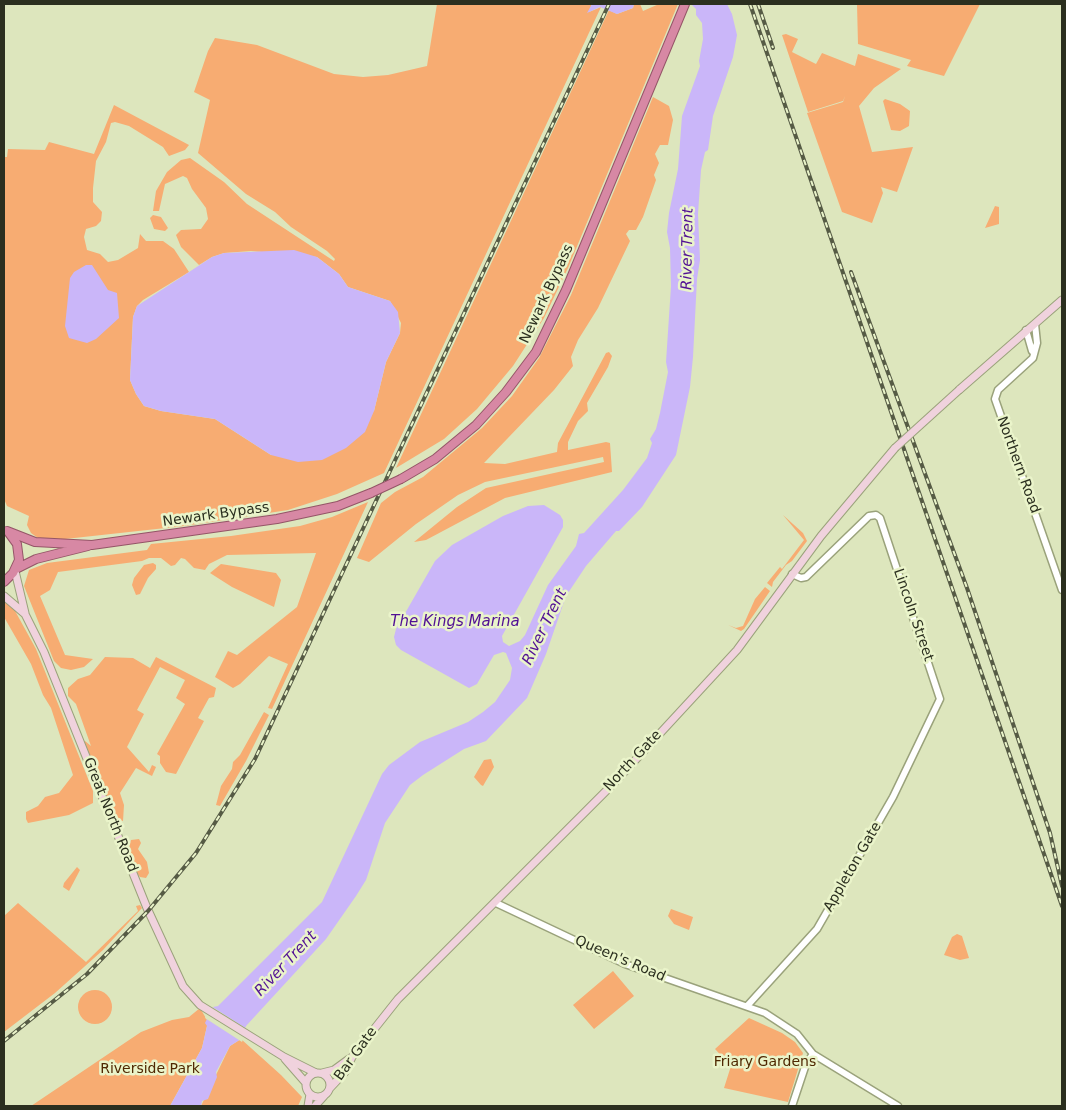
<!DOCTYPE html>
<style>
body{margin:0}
#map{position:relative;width:1066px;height:1110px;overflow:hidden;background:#dde6bd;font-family:"DejaVu Sans",sans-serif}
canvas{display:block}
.frame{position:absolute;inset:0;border:5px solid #2b2f1f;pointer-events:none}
</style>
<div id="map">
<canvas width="1066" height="1110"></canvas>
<div class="frame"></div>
</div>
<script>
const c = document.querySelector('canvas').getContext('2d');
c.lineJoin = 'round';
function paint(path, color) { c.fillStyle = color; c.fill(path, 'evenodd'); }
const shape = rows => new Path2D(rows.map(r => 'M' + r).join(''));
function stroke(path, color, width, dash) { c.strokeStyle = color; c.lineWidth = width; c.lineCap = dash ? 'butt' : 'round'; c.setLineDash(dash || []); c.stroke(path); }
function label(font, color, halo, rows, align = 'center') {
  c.font = font + ' "DejaVu Sans",sans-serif'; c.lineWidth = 5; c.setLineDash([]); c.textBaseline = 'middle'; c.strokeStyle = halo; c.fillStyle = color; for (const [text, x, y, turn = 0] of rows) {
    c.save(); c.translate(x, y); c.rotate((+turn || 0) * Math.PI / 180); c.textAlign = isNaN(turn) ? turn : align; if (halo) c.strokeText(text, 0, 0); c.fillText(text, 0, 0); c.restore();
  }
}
paint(shape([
 [437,4,592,4,589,12,601,7,384,473,337,494,288,510,184,526,56,540,38,538,31,533,27,525,29,516,7,506,4,499,4,157,7,157,8,149,45,150,49,142,94,154,114,105,189,145,185,150,169,156,163,147,129,126,115,122,111,123,106,142,96,161,93,188,93,202,102,212,101,221,96,226,86,229,84,237,87,250,100,254,108,262,118,260,138,248,140,234,146,241,163,241,174,249,189,272,143,300,137,306,133,317,130,380,136,394,144,406,161,411,215,419,271,455,374,411,386,362,400,333,401,323,390,301,348,287,339,274,317,257,251,251,224,253,212,257,199,265,181,247,176,235,181,230,201,229,208,219,206,208,192,189,187,178,183,176,165,184,159,211,153,211,156,191,167,172,181,160,190,158,224,182,247,204,334,261,335,259,327,251,291,227,275,212,246,194,198,153,210,100,194,92,208,51,215,38,257,45,334,74,363,77,388,75,427,66],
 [634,4,640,4,643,11,659,4,678,4,568,268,544,318,513,366,477,409,444,439,396,468,609,10,617,14,633,8],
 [857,4,980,4,944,76,907,66,911,60,858,44],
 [786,34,798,39,792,52,816,64,822,53,855,66,858,54,901,69,874,88,859,106,872,152,913,147,897,192,881,187,883,193,872,223,842,212,807,113,843,102,845,96,843,101,808,112,782,35],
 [653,97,669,106,673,120,668,145,660,145,655,154,659,163,654,175,656,180,643,217,636,230,629,230,626,234,630,241,598,308,578,340,571,357,573,366,554,390,484,463,505,464,557,452,558,443,606,353,609,352,612,356,608,367,587,403,588,411,578,421,568,442,568,450,606,442,610,443,612,472,505,498,426,540,414,542,457,507,486,488,604,462,603,457,485,482,458,495,416,524,369,562,357,558,381,503,395,492,423,477,482,428,512,396,539,358,571,295],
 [885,99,900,104,910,111,909,126,900,131,891,130,883,101],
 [995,206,999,207,999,224,985,228],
 [153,215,161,217,168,228,165,231,154,229,150,218],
 [368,502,272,709,268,708,288,664,269,656,240,684,233,688,215,677,228,651,237,655,297,607,316,553,227,555,209,564,205,570,194,568,185,559,181,558,175,565,171,566,161,558,149,558,142,561,58,572,50,590,40,596,65,655,93,659,84,667,71,670,61,668,54,661,24,586,29,570,47,563,147,550,151,544,231,536,300,526,332,517],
 [783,515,803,533,807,541,792,561,786,565,773,582,772,587,767,583,780,567,782,569,804,540],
 [153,563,156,565,156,569,148,578,140,594,136,595,132,585,134,578,144,565],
 [221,564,276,573,281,580,274,607,232,587,210,573],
 [765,587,770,591,744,629,741,631,728,625,736,628,743,626,755,599],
 [4,601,14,609,36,649,93,791,93,803,69,815,28,823,26,819,26,812,38,806,45,797,59,793,73,775,51,708,43,695,31,664,4,617],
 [105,657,133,658,150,668,156,657,216,688,214,697,209,698,198,718,204,721,176,774,166,772,160,763,160,756,157,754,185,704,176,698,185,680,160,667,137,710,144,714,127,747,149,772,152,765,156,767,152,776,136,768,120,793,124,805,123,821,113,819,84,744,85,741,91,746,76,704,68,696,68,688,78,679,90,675],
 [264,712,269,715,246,761,220,806,216,805,221,786,232,769,233,762,240,755],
 [491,759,494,767,483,786,481,785,474,777,484,760],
 [139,839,141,843,138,849,147,862,149,873,146,878,140,877,130,863,128,852,131,840],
 [77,867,80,870,69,891,63,887,64,883],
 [18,903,86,962,138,911,136,906,140,905,142,908,103,950,55,993,4,1032,4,916],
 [671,909,693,917,689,930,674,924,668,916],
 [957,934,962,936,969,958,960,960,944,955,952,937],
 [613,971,634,996,594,1029,573,1005],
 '78 1007a17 17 0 1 1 34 0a17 17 0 1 1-34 0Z',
 [200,1008,207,1020,207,1026,202,1048,170,1106,31,1106,141,1032,172,1020,189,1017],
 [749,1018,782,1033,795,1042,803,1053,788,1102,724,1088,731,1066,715,1049],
 [241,1039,281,1075,302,1097,298,1106,201,1106,230,1046]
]), '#f7ac72');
paint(shape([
 [592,4,634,4,633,8,617,14,600,7,587,13],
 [691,4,727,4,732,14,737,35,733,57,713,116,708,150,705,152,701,170,698,214,700,260,697,279,693,357,690,387,676,455,642,507,619,531,616,531,586,566,566,596,546,654,527,698,486,741,464,749,423,775,410,785,385,823,366,880,356,896,326,939,246,1026,241,1039,230,1046,216,1072,217,1077,208,1099,202,1101,201,1106,170,1106,202,1048,207,1026,205,1023,213,1007,218,1006,322,902,382,774,389,765,420,742,468,722,483,712,495,702,510,680,512,668,506,653,503,652,494,655,477,684,469,688,401,650,396,645,394,637,396,629,435,561,452,545,503,516,528,506,544,505,560,515,563,520,563,527,502,636,503,642,509,646,520,641,525,635,548,585,576,546,579,534,584,533,623,490,647,458,652,443,650,439,656,429,660,413,668,372,666,362,671,286,670,248,667,232,669,213,678,169,682,116,700,66,699,61,703,39,702,23,696,15,696,9],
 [294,250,317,257,339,274,348,287,390,301,398,312,400,333,386,362,374,411,365,432,346,448,322,460,298,462,271,455,215,419,161,411,144,406,136,394,130,380,133,317,137,306,212,257,224,253],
 [86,265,92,265,108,290,117,293,119,318,96,339,87,343,69,338,65,326,70,278,74,272]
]), '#cab6f9');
paint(shape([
 [211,1006,247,1029,242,1042,205,1018]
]), '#dde6bd');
const tertiary = shape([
 [1035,324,1037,343,1033,358,998,390,995,399,1062,590],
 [1026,330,1032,351,1034,352],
 [496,903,625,964,765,1013,797,1034,813,1054,898,1106],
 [748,1005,817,929,893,797,940,699,880,518,876,515,869,516,806,577,801,578,792,574],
 [792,1106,806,1064,813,1054]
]);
const secondary = shape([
 [959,390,1062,300],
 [15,571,25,613],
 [4,596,25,614,44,652,147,908,183,986,200,1005,284,1057,316,1073],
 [285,1059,306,1083],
 '306 1085a12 12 0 1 1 24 0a12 12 0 1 1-24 0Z',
 [322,1073,334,1070,349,1059],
 [330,1088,345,1072,352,1057,398,999,616,781,737,650,821,536,895,448],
 [308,1106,310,1094],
 [315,1106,324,1096]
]);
const trunk = shape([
 [401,479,435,459,476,425,506,392,536,352,566,290,685,4],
 [7,531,35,542,92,545,277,519,338,506,371,493],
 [16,569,36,559,88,546],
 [4,582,13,573,19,560,17,544,9,533]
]);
stroke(tertiary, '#9aa27b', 9);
stroke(secondary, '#9aa27b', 9);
stroke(trunk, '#945567', 10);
stroke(tertiary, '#fff', 6);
stroke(secondary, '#f0d2dd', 7);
stroke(trunk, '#d788a4', 8);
const rail = shape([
 [750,4,1062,906],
 [758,4,773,48],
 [851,272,967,588,1050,833,1062,886],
 [4,1041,87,974,148,911,196,853,255,759,609,4]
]);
stroke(rail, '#565b45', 4);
stroke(rail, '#eaf4ca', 2, [5.5]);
const secondaryBridge = shape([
 [895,448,959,390]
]);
const trunkBridge = shape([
 [371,493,401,479]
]);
stroke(secondaryBridge, '#9aa27b', 9, []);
stroke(trunkBridge, '#945567', 10, []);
stroke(secondaryBridge, '#f0d2dd', 7);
stroke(trunkBridge, '#d788a4', 8);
label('14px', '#2b2f1f', '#eaf4ca', [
 ["Newark Bypass",547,294,-65],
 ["Northern Road",1018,465,70],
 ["Newark Bypass",216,515,-8],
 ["Lincoln Street",913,615,71],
 ["North Gate",633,761,-47],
 ["Great North Road",110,815,68],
 ["Appleton Gate",853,867,-60],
 ["Queen's Road",620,959,23],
 ["Bar Gate",356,1054,-54]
]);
label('14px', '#4f2802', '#eaf4ca', [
 ["Friary Gardens",765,1062],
 ["Riverside Park",150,1069]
]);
label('italic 15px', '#511094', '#eaf4ca', [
 ["River Trent",688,249,-89],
 ["The Kings Marina",455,622],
 ["River Trent",545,627,-64],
 ["River Trent",286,964,-47]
]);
</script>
